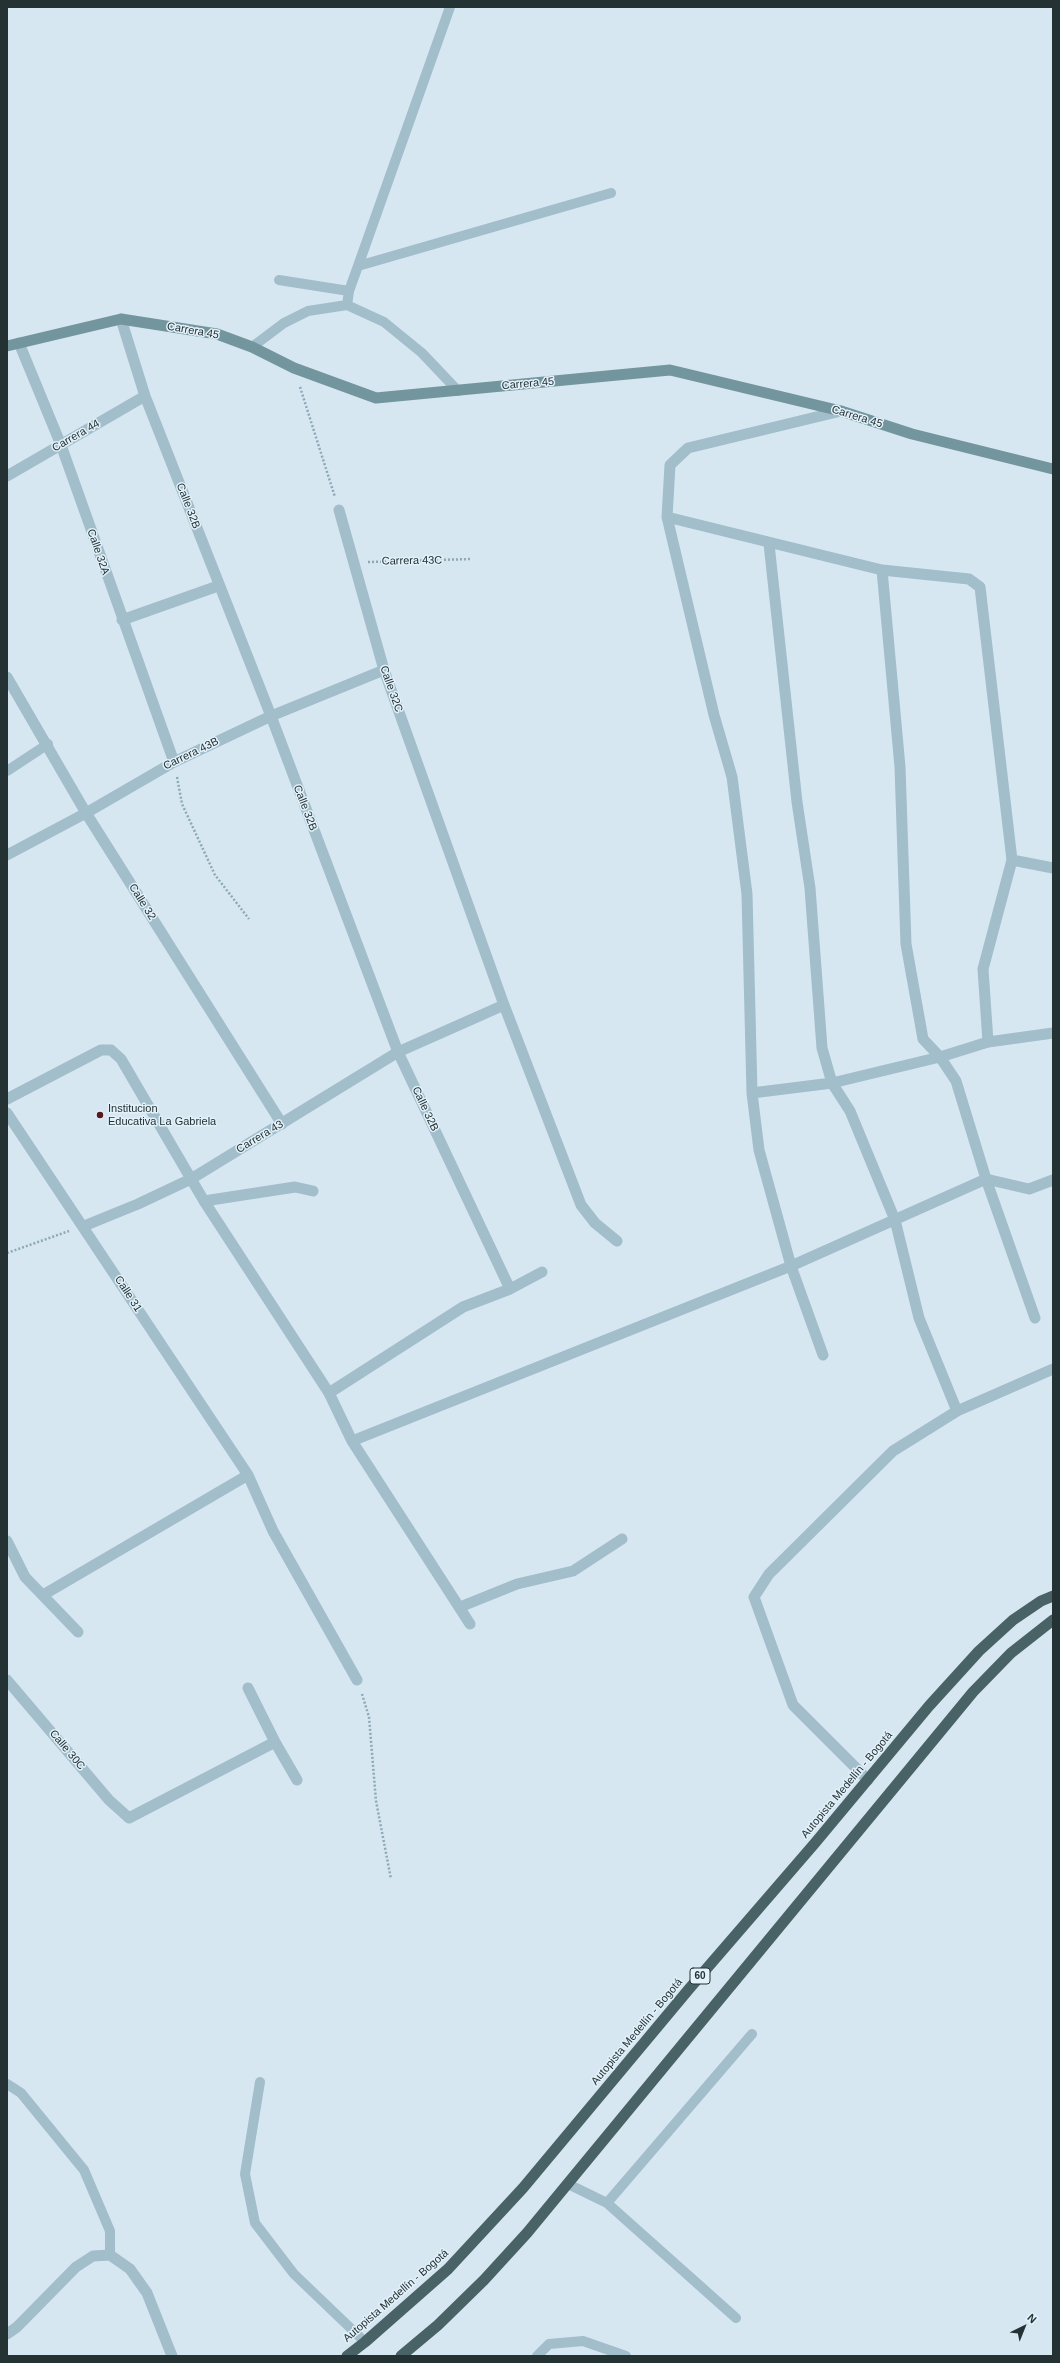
<!DOCTYPE html>
<meta charset="utf-8">
<style>
body{margin:0}
#map{position:relative;width:1060px;height:2363px;overflow:hidden;background:#d6e7f2;font-family:Arial,sans-serif}
canvas{display:block}
.frame{position:absolute;inset:0;border:8px solid #243234;pointer-events:none}
.north{position:absolute;left:1004px;top:2307px;width:40px;height:40px;-webkit-text-stroke:3px #e2f1fa;paint-order:stroke;rotate:43deg;font-size:11px;font-weight:700;line-height:16px;text-align:center;color:#243234}
.north::after{content:'';display:block;margin:auto;width:14px;height:18px;background:#243234;clip-path:polygon(50% 0,100% 100%,50% 72%,0 100%)}
</style>
<div id="map">
<canvas width="1060" height="2363"></canvas>
<div class="frame"></div>
<div class="north">N</div>
</div>
<script>
const c = document.querySelector('canvas').getContext('2d');
c.lineJoin = 'round';
const shape = rows => new Path2D(rows.map(r => 'M' + r).join(''));
function stroke(path, color, width, dash) { c.strokeStyle = color; c.lineWidth = width; c.lineCap = dash ? 'butt' : 'round'; c.setLineDash(dash || []); c.stroke(path); }
function label(font, color, halo, rows, align = 'center') {
  c.font = font + ' Arial,sans-serif'; c.lineWidth = 3; c.setLineDash([]); c.textBaseline = 'middle'; c.strokeStyle = halo; c.fillStyle = color; for (const [text, x, y, turn = 0] of rows) {
    c.save(); c.translate(x, y); c.rotate((+turn || 0) * Math.PI / 180); c.textAlign = isNaN(turn) ? turn : align; if (halo) c.strokeText(text, 0, 0); c.fillText(text, 0, 0); c.restore();
  }
}
stroke(shape([
 [300,387,335,497],
 [368,562,471,559],
 [177,777,182,804,215,875,249,919],
 [7,1253,69,1231],
 [362,1694,369,1717,376,1801,391,1879]
]), '#8caab6', 2.5, [2, 2]);
stroke(shape([
 [358,266,611,193],
 [279,280,349,291],
 [347,305,349,291,358,266,450,7],
 [252,347,284,323,308,311,347,305,384,322,422,353,458,391],
 [7,771,48,744],
 [260,2082,245,2174,255,2223,294,2274,365,2342],
 [7,2084,21,2093,84,2170,110,2231,110,2255],
 [568,2184,607,2203,736,2318],
 [607,2203,752,2034],
 [537,2356,549,2344,583,2341,626,2356]
]), '#a1beca', 10);
stroke(shape([
 [988,1042,983,969,1012,860],
 [986,1179,1029,1189,1053,1180]
]), '#a1beca', 11);
stroke(shape([
 [121,319,145,396,271,716,398,1052,510,1289],
 [19,343,61,445,174,762],
 [7,476,145,396],
 [339,510,384,670,504,1005,581,1205,595,1223,617,1241],
 [667,517,882,570,969,579,980,587,1012,860,1053,868],
 [769,544,797,802,810,888,822,1048,832,1083,850,1111,895,1220,919,1318,957,1411],
 [882,570,900,767,906,944,923,1039,940,1057,956,1081,986,1179,1035,1318],
 [122,620,218,586],
 [7,677,86,813,282,1124],
 [7,855,86,813,174,762,271,716,384,670],
 [752,1093,832,1083,940,1057,988,1042,1053,1033],
 [7,1099,101,1050,111,1050,121,1059,204,1201,329,1393,352,1441,470,1624],
 [7,1113,248,1475,273,1531,357,1680],
 [204,1201,295,1187,313,1191],
 [84,1226,138,1204,191,1179,398,1052,504,1005],
 [823,1355,791,1266,759,1150,752,1093,747,894,732,777,714,715,667,517,670,465,688,448,841,411],
 [329,1393,463,1307,510,1289,542,1272],
 [352,1441,791,1266,986,1179],
 [7,1541,25,1577,78,1632],
 [43,1595,248,1475],
 [460,1607,517,1584,573,1571,622,1539],
 [7,1680,109,1800,129,1818,275,1742,248,1688],
 [275,1742,297,1780],
 [868,1780,793,1705,754,1597,769,1574,893,1451,957,1411,1053,1369],
 [7,2334,17,2327,76,2267,93,2256,110,2255,130,2269,147,2293,172,2356]
]), '#a1beca', 11);
stroke(shape([
 [7,346,121,319,217,334,252,347,294,368,376,398,670,370,841,411,912,434,1053,469]
]), '#73959e', 11);
stroke(shape([
 [347,2356,365,2342,448,2269,523,2188,689,1989,815,1843,929,1706,979,1651,1013,1620,1041,1601,1053,1596],
 [401,2356,438,2325,484,2280,527,2233,973,1692,1011,1653,1053,1620]
]), '#486266', 11);
for (const [x, y, r, color] of [
 [100,1115,4,"#57181e"]
]) { const dot = new Path2D(); dot.arc(x, y, r, 0, 2 * Math.PI); c.fillStyle = color; c.fill(dot); stroke(dot, '#e2f1fa', 1.5); }
for (const [x, y, w] of [
 [700,1976,20]
]) { const box = new Path2D(); box.roundRect(x - w / 2, y - 8, w, 16, 3); c.fillStyle = '#e2f1fa'; c.fill(box); stroke(box, '#243234', 1); }
label('bold 10px', '#243234', null, [
 ["60",700,1976]
]);
label('11px', '#243234', '#e2f1fa', [
 ["Carrera 45",193,331,10],
 ["Carrera 45",528,384,-5],
 ["Carrera 45",857,417,17],
 ["Carrera 44",76,436,-30],
 ["Calle 32B",188,506,69],
 ["Calle 32A",98,552,71],
 ["Carrera 43C",412,561,-1],
 ["Calle 32C",391,689,71],
 ["Carrera 43B",191,754,-26],
 ["Calle 32B",305,808,69],
 ["Calle 32",142,902,58],
 ["Calle 32B",425,1109,65],
 ["Carrera 43",260,1137,-31],
 ["Calle 31",128,1294,57],
 ["Calle 30C",67,1750,50],
 ["Autopista Medellín - Bogotá",847,1785,-50],
 ["Autopista Medellín - Bogotá",637,2032,-50],
 ["Autopista Medellín - Bogotá",396,2296,-41]
]);
label('11px', '#243234', '#e2f1fa', [
 ["Institucion",108,1109],
 ["Educativa La Gabriela",108,1122]
], 'left');
</script>
